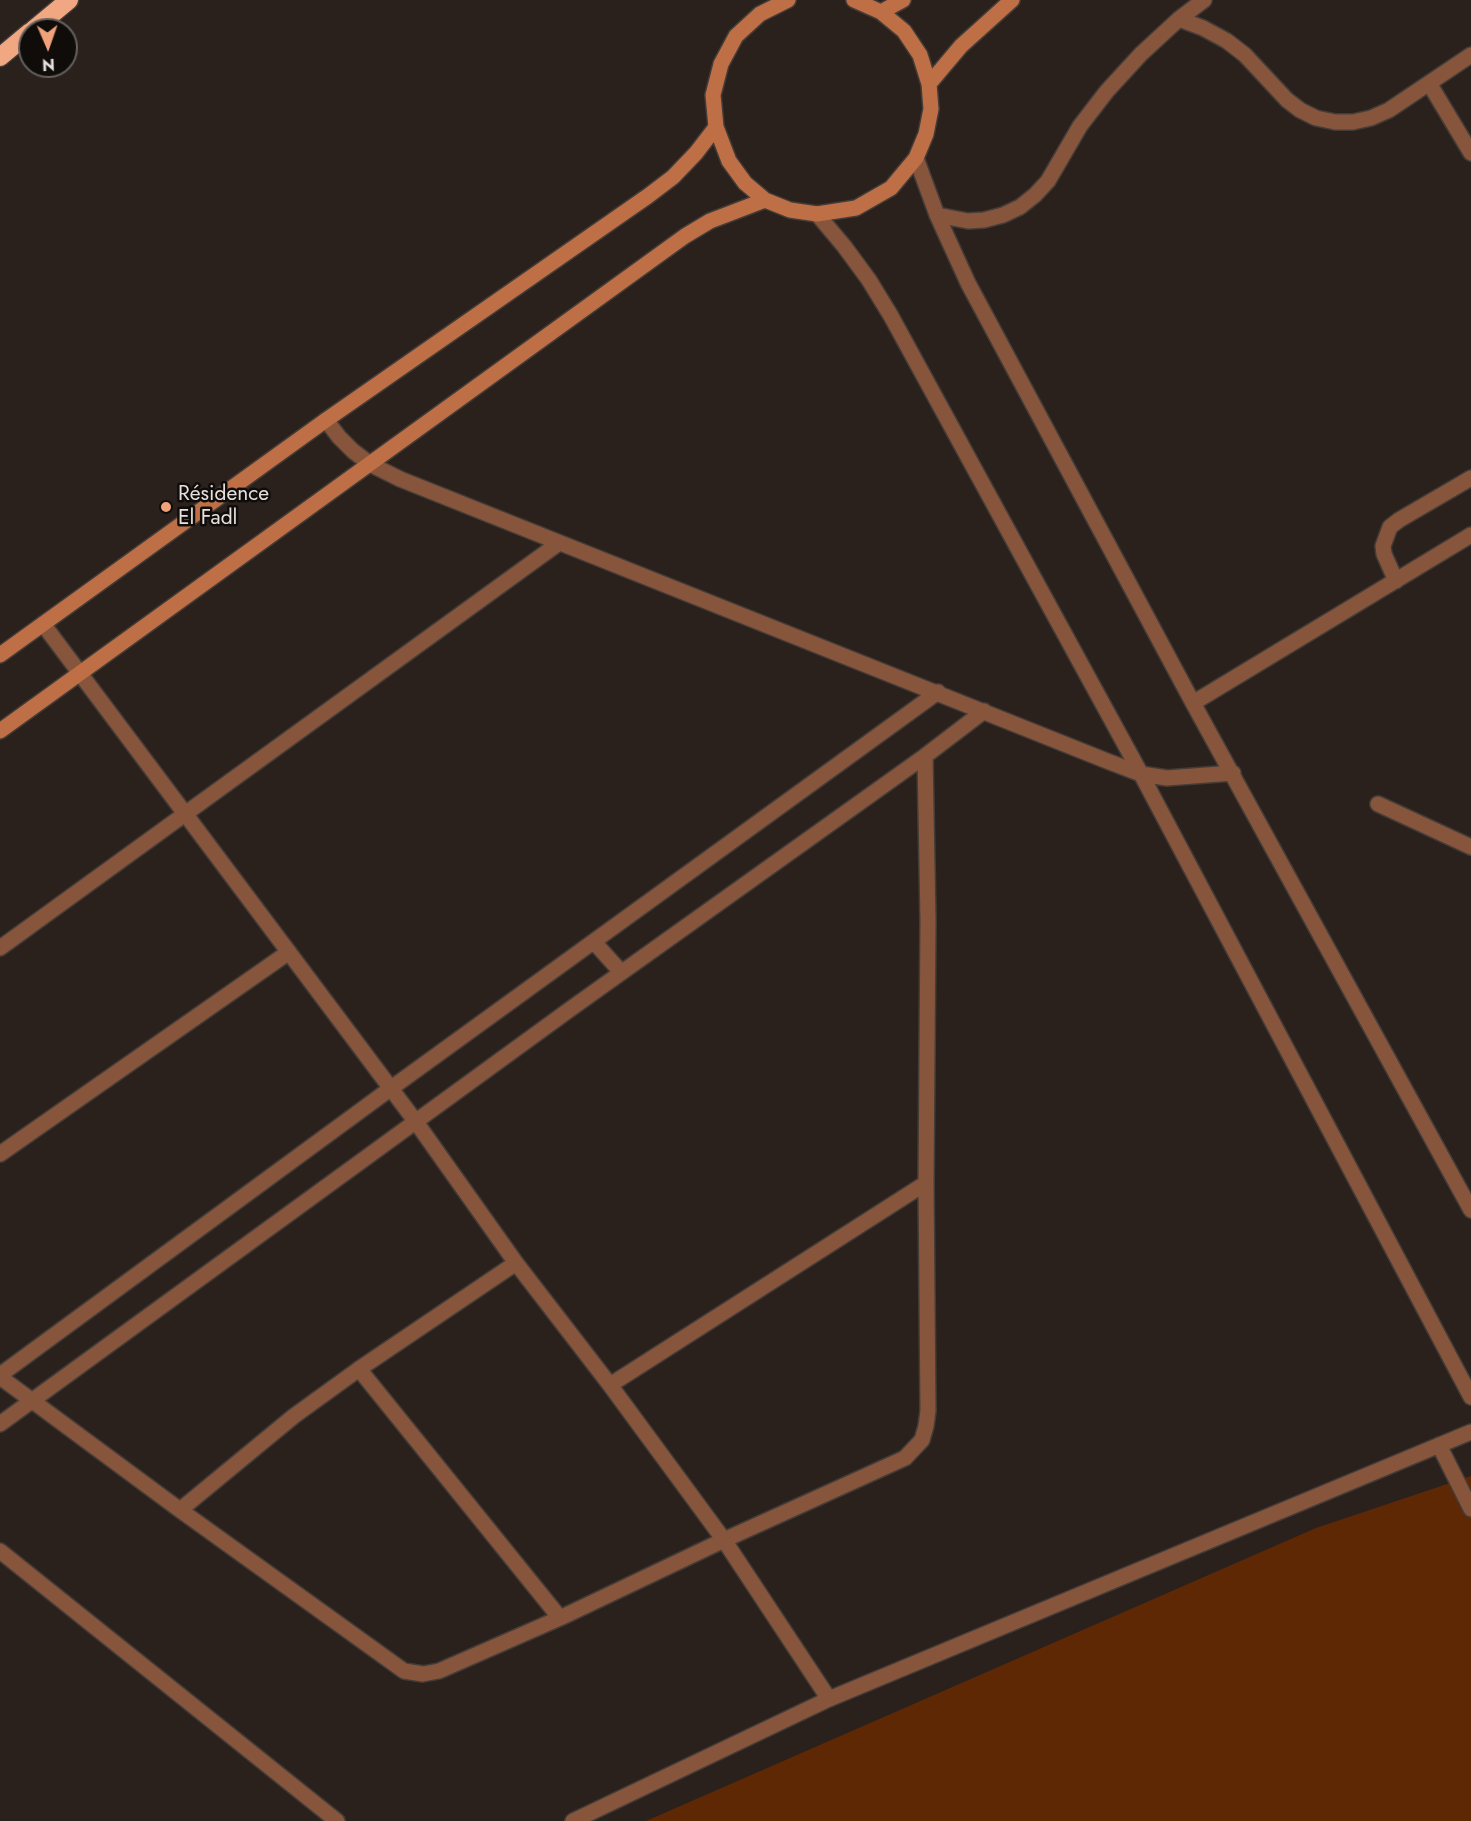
<!DOCTYPE html>
<meta charset="utf-8">
<style>
body{margin:0}
#map{position:relative;width:1471px;height:1821px;overflow:hidden;background:#2a211d;font-family:Jost,sans-serif}
canvas{display:block}
.north{position:absolute;left:18px;top:18px;width:60px;height:60px;box-sizing:border-box;background:#0f0c0a;border:2px solid #65615e;border-radius:50%;rotate:178deg;font-size:16px;font-weight:700;line-height:24px;text-align:center;color:#e5e0dd}
.north::after{content:'';display:block;margin:auto;width:21px;height:27px;background:#f0a27a;clip-path:polygon(50% 0,100% 100%,50% 72%,0 100%)}
</style>
<div id="map">
<canvas width="1471" height="1821"></canvas>
<div class="north">N</div>
</div>
<script>
const c = document.querySelector('canvas').getContext('2d');
c.lineJoin = 'round';
function paint(path, color) { c.fillStyle = color; c.fill(path, 'evenodd'); }
const shape = rows => new Path2D(rows.map(r => 'M' + r).join(''));
function stroke(path, color, width, dash) { c.strokeStyle = color; c.lineWidth = width; c.lineCap = dash ? 'butt' : 'round'; c.setLineDash(dash || []); c.stroke(path); }
function label(font, color, halo, rows, align = 'center') {
  c.font = font + ' Jost,sans-serif'; c.lineWidth = 5; c.setLineDash([]); c.textBaseline = 'middle'; c.strokeStyle = halo; c.fillStyle = color; for (const [text, x, y, turn = 0] of rows) {
    c.save(); c.translate(x, y); c.rotate((+turn || 0) * Math.PI / 180); c.textAlign = isNaN(turn) ? turn : align; if (halo) c.strokeText(text, 0, 0); c.fillText(text, 0, 0); c.restore();
  }
}
paint(shape([
 [1471,1476,1471,1821,646,1821,1316,1528]
]), '#5e2805');
const street = shape([
 [1179,19,1203,28,1227,41,1245,55,1287,100,1300,110,1316,118,1335,122,1353,122,1371,118,1389,110,1471,55],
 [1429,83,1471,153],
 [916,158,937,215,968,283,1193,703,1471,1210],
 [817,214,844,246,869,280,891,316,1141,774,1471,1397],
 [937,215,968,221,984,220,1003,215,1020,207,1035,195,1048,181,1080,126,1107,91,1141,54,1179,19,1204,0],
 [326,420,339,437,353,451,370,464,400,479,1107,761,1141,774,1167,778,1233,773],
 [1396,581,1384,554,1383,546,1390,527,1399,520,1471,478],
 [43,624,416,1122,516,1263,610,1385,724,1540,829,1699],
 [1193,703,1471,535],
 [1378,804,1471,847],
 [594,942,621,972],
 [0,948,559,543],
 [0,1154,289,952],
 [359,1369,560,1618],
 [0,1375,390,1089,938,692],
 [0,1377,180,1510,404,1671,423,1674,439,1671,560,1618,724,1540,905,1458,922,1440,926,1426,928,1411,926,1183,928,921,925,756],
 [610,1385,926,1183],
 [0,1424,569,1010,925,756,984,711],
 [1439,1445,1471,1509],
 [180,1510,294,1416,359,1369,516,1263],
 [0,1551,337,1821],
 [573,1821,829,1699,1471,1432]
]);
const secondary = shape([
 [788,0,760,14,736,36,721,64,713,95,716,127,729,161,745,183,765,200,790,210,817,214,856,208,891,188,916,158,926,134,931,109,929,84,920,55,904,31,881,12,854,0],
 [881,12,903,0],
 [929,84,961,46,1012,0],
 [0,655,326,420,648,196,673,177,696,153,716,127],
 [0,731,685,236,710,221,765,200]
]);
const highway = shape([
 [33,30,69,0],
 [0,57,30,32]
]);
stroke(street, '#443c38', 18);
stroke(secondary, '#443c38', 18);
stroke(highway, '#443c38', 21);
stroke(street, '#86553b', 15);
stroke(secondary, '#be6f45', 15);
stroke(highway, '#f1a781', 18);
for (const [x, y, r, color] of [
 [166,507,6,"#f0a27a"]
]) { const dot = new Path2D(); dot.arc(x, y, r, 0, 2 * Math.PI); c.fillStyle = color; c.fill(dot); stroke(dot, '#0f0c0a', 2); }
label('21px', '#e5e0dd', '#0f0c0a', [
 ["Résidence",178,495],
 ["El Fadl",178,519]
], 'left');
</script>
